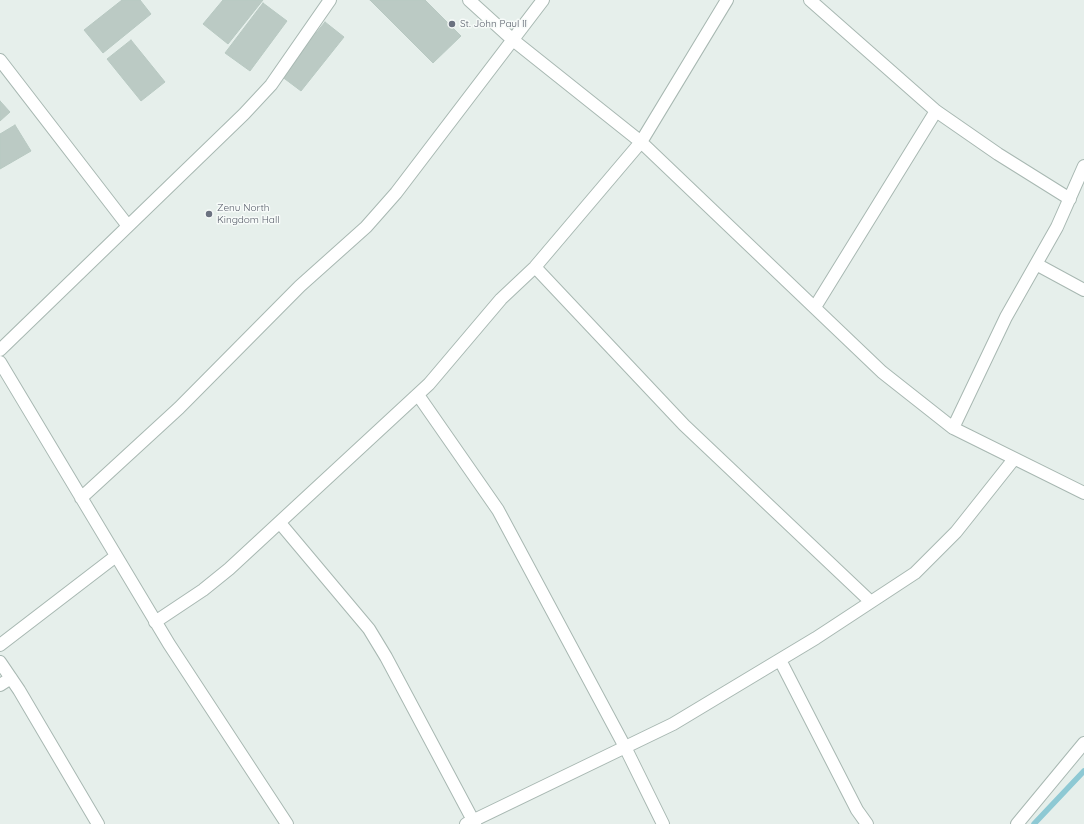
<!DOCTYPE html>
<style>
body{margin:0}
canvas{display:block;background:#e6efeb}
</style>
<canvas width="1084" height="824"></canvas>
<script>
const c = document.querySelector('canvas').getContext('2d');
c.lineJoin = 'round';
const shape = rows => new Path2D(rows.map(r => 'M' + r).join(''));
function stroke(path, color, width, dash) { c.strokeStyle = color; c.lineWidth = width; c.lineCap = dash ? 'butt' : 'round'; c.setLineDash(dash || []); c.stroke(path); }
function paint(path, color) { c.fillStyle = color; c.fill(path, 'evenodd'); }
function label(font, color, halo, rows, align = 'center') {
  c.font = font + ' Quicksand,sans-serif'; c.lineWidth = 3; c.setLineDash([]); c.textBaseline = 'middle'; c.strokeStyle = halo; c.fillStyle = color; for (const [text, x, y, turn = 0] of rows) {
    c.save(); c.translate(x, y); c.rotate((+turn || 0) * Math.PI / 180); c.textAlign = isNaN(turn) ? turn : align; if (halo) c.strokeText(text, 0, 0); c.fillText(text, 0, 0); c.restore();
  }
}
stroke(shape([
 [1034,824,1084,771]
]), '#8ec9d4', 5.5);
const building = shape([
 [122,0,140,0,151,14,103,53,84,30,122,0],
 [223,0,263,0,228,44,203,24,223,0],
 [370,0,425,0,461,36,433,63,370,0],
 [263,3,287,21,250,71,225,53,263,3],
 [325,22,344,37,301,91,281,76,325,22],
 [131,40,165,82,141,101,107,59,131,40],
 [0,101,10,112,0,121,0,101],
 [15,125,31,151,0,169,0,134,15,125]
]);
paint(building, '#bbcac4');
stroke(building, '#b8c9c2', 1);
const minor = shape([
 [469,0,513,40,641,142,882,372,953,428,1084,493],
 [810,0,936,111,998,154,1070,199],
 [0,60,128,226],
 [1036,264,1084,290],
 [535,267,684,425,871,602],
 [815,307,936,111],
 [0,350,244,114,271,85,330,0],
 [0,362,169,644,287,824],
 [418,395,498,510,625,747,663,824],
 [953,428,1006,317,1057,227,1084,166],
 [81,498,179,408,300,286,366,227,396,193,543,0],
 [280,523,369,629,386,657,475,824],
 [155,622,203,590,229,569,429,384,501,299,535,267,641,142,727,0],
 [0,645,116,556],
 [780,660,857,810,867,824],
 [0,662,19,690,98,824],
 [0,685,11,678],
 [466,824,673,724,816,638,915,573,956,532,1014,459],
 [1017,824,1084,743]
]);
stroke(minor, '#a8b8b2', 14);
stroke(minor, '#fff', 12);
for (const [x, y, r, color] of [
 [452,24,4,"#6b7280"],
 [209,214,4,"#6b7280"]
]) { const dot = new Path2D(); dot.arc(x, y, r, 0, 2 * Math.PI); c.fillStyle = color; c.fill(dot); stroke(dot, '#f7fbf9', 1.5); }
label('10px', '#5b616d', '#f7fbf9', [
 ["St. John Paul II",460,24],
 ["Zenu North",217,208],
 ["Kingdom Hall",217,220]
], 'left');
</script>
